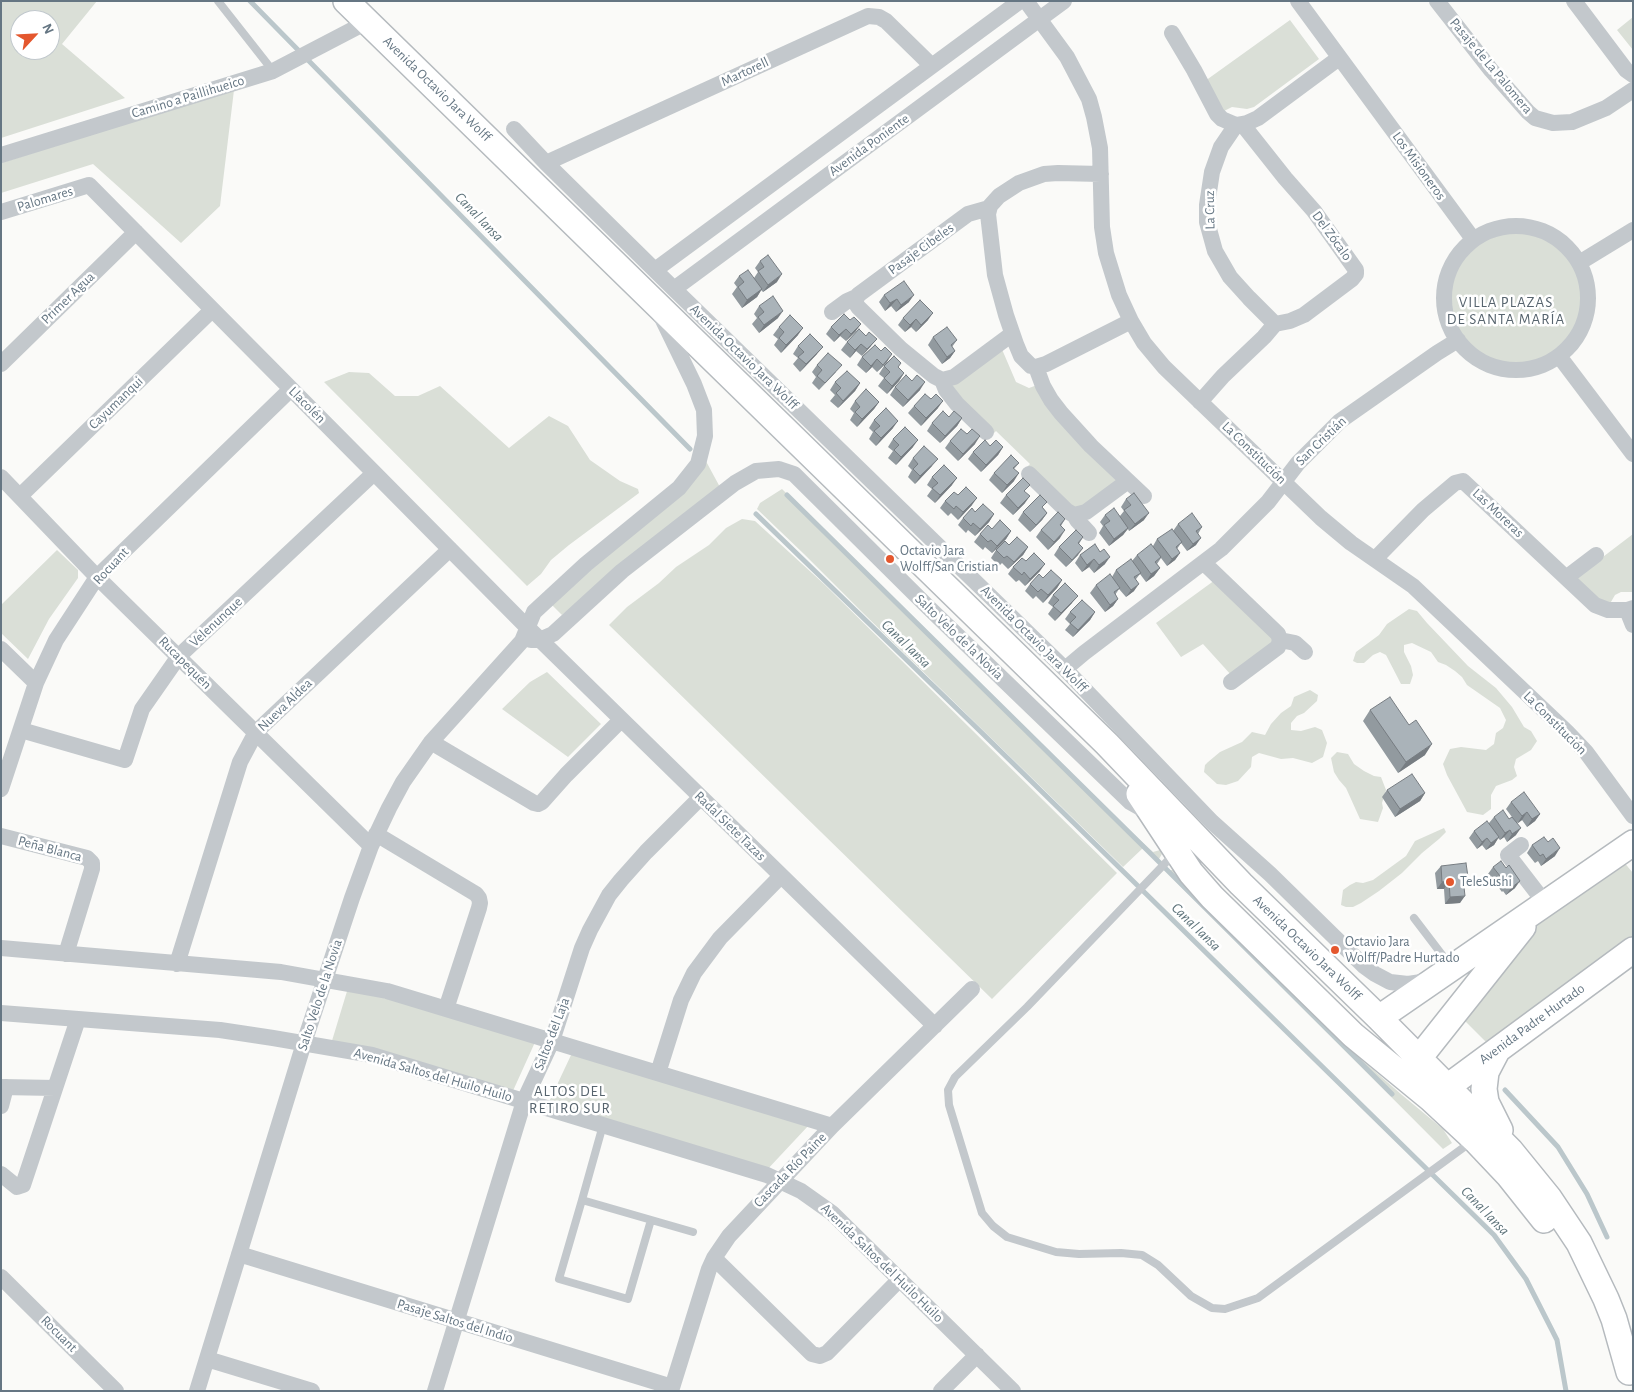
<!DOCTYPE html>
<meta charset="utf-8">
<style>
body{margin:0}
#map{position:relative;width:1634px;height:1392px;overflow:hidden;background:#fafaf8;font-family:"Alegreya Sans",sans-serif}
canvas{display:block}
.frame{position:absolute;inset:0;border:2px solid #657683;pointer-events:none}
.north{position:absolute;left:10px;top:10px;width:50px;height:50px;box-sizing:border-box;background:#fff;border:1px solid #c1c8cd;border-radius:50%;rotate:65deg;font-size:14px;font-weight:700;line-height:20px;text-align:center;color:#657683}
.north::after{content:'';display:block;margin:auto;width:18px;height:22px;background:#e4572e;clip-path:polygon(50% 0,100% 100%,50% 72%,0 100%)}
</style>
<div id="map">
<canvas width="1634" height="1392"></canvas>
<div class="frame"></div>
<div class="north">N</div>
</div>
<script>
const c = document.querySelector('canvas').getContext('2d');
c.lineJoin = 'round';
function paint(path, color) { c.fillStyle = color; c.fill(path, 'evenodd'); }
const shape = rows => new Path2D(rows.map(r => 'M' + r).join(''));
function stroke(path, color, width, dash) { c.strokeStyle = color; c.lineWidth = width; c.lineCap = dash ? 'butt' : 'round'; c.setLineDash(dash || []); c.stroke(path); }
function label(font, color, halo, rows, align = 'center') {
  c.font = font + ' "Alegreya Sans",sans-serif'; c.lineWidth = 5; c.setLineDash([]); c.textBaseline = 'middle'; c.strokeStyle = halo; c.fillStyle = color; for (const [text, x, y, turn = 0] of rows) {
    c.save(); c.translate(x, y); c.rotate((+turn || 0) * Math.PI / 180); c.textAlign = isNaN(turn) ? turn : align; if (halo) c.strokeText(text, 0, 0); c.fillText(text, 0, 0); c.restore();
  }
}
paint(shape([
 [1,1,97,1,62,44,125,98,1,138],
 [20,20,50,20,50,50,20,50],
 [1633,17,1633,50,1617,30],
 [1290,20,1319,59,1254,107,1247,109,1232,107,1224,111,1205,81],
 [234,90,220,206,181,243,93,164,1,193,1,163],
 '1449 298a67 67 0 1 1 134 0a67 67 0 1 1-134 0Z',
 [1001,347,1016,382,1029,388,1040,384,1123,479,1076,511,1026,468,1030,464,996,431,992,435,949,382],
 [349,372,369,373,395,396,418,396,440,386,509,448,549,416,568,426,590,460,620,481,638,489,639,493,569,545,551,560,541,574,527,586,324,382],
 [701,452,721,489,562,615,552,605,558,594,666,505],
 [782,489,1105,808,1153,852,1160,850,1162,854,1159,859,1156,861,1143,848,1123,867,863,613,804,554,757,509,760,503],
 [742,519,755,521,824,584,1117,873,992,999,609,625,627,607,659,583,676,567,709,545,726,528],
 [1633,534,1633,592,1621,592,1615,595,1608,607,1574,579],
 [57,550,78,570,78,578,49,619,28,659,1,633,1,605],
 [1215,580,1275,640,1232,676,1203,644,1181,657,1156,623],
 [1409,609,1417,611,1427,623,1468,666,1496,688,1512,707,1524,727,1531,731,1537,741,1531,750,1516,759,1514,767,1517,776,1512,780,1496,786,1491,795,1491,809,1483,815,1467,812,1447,775,1443,764,1450,749,1461,747,1486,750,1494,744,1496,733,1503,728,1506,720,1500,708,1467,685,1462,677,1455,671,1446,665,1438,662,1431,652,1412,643,1404,645,1404,652,1411,666,1413,675,1410,684,1401,684,1386,655,1380,652,1373,655,1364,663,1357,663,1353,661,1356,652,1379,635,1387,624],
 [547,672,601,724,568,757,502,709,530,682],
 [1310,690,1318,695,1317,701,1304,713,1297,716,1291,723,1291,730,1301,731,1315,727,1322,730,1327,743,1323,757,1312,763,1293,758,1281,759,1259,753,1252,757,1251,767,1238,781,1226,785,1217,784,1204,772,1205,765,1208,762,1220,752,1242,742,1252,732,1265,735,1271,724,1281,713,1291,706,1294,697],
 [1337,752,1348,754,1354,764,1364,771,1374,776,1381,777,1386,790,1382,803,1383,808,1378,822,1360,819,1346,788,1339,780,1334,772,1331,758],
 [1444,828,1446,832,1439,839,1422,853,1402,873,1379,891,1361,903,1353,907,1346,907,1341,905,1343,890,1350,885,1356,882,1363,883,1373,880,1406,856,1415,841],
 [1623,861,1633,873,1633,946,1489,1045,1463,1019,1545,914],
 [1171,870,1174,870,1189,890,1210,912,1346,1046,1402,1095,1443,1129,1452,1143,1443,1149,1168,873],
 [348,988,536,1040,512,1093,331,1044],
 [572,1053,809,1125,765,1172,548,1104]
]), '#dadfd7');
stroke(shape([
 [250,1,690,449],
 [787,495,1149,852,1392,1094],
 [756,514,981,732,1494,1235,1526,1279,1557,1340,1566,1391],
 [1505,1090,1558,1147,1587,1194,1607,1237]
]), '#bbc7cb', 5);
const primary = shape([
 [346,1,1107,744,1241,884,1379,1018,1510,1150,1549,1198,1579,1243,1606,1299,1614,1319,1629,1372],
 [1139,794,1191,873,1212,897,1353,1035,1431,1099,1474,1139,1509,1176,1544,1220],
 [1379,1018,1633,843],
 [1497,1051,1486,1072,1484,1089,1486,1102,1500,1130],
 [1408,1072,1523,927],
 [1435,1096,1633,950]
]);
stroke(primary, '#b5babe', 28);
stroke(shape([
 [218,1,273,71],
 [1175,853,1027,1007,955,1077,948,1090,949,1105,982,1213,993,1226,1007,1237,1056,1252,1079,1254,1121,1253,1142,1255,1158,1265,1191,1296,1212,1308,1225,1309,1258,1298,1471,1142],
 [1414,918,1446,960,1450,963],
 [603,1125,582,1200,693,1232],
 [582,1200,559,1279,628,1299,651,1220]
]), '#c3c8cc', 8);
stroke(shape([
 [1026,1,1067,57,1089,99,1094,117,1100,148,1102,227,1106,253,1119,295,1131,321,1144,343,1164,367,1321,518,1351,543,1413,586,1567,732,1586,752,1633,816],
 [1298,1,1473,239],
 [1437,1,1491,70,1528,112,1535,118,1553,123,1572,122,1606,108,1633,90],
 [1574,1,1626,70,1633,75],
 [1172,33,1194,70,1217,114,1222,119,1236,125,1247,123,1258,118,1339,58],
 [1236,125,1221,147,1212,172,1207,205,1207,222,1215,251,1230,277,1249,298,1275,324],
 [1243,125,1285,178,1314,211,1356,270,1356,274,1352,279,1304,315,1290,321,1275,324],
 [514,129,546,163,674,289,1065,669,1212,822,1270,874,1364,966,1375,974,1390,982,1408,984,1428,981],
 [1,155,273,71,367,22],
 [546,163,868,16,879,17,886,21,932,66],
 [1101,174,1058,173,1044,174,1019,183,999,196,990,206,988,214,995,275,1006,315,1016,344,1021,356,1031,366,1036,367,1046,364,1131,321],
 [989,208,968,214,858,295,855,302,858,307,901,349,934,376,942,380,954,377,1012,334],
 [1,212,89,185,525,625,935,1026],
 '1444 298a72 72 0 1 1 144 0a72 72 0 1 1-144 0Z',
 [1579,263,1633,230],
 [655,270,1020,1],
 [674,289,1064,1],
 [832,312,847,301,856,297],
 [1559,356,1633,454],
 [1,364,136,232],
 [1036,367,1043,386,1051,400,1061,413,1091,446,1144,496],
 [942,380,946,390,957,404,986,432],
 [1200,402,1223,376,1264,337,1275,324],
 [1029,474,1067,511,1074,515,1086,512,1128,481],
 [1,477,97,577,371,846],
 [20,496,212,310],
 [1074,515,1077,520,1089,533],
 [1375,559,1423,510,1455,483,1463,481,1595,605,1608,610,1627,610,1633,608],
 [1204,563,1278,634,1280,640,1278,647,1231,682],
 [1567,577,1596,555],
 [1627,610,1633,625],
 [531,640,539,640,553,634,622,571,735,483,756,471,779,469,794,474,929,608,1130,802,1146,811],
 [1280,640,1295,643,1305,652],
 [1,649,36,683],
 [1065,669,1084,653,1221,549,1268,502,1298,463,1340,421,1437,353,1458,340],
 [21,730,125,760,142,709,179,656,374,473],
 [431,742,534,803,538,804,542,802,566,775,621,720],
 [1,789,36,683,56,640,97,577,291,389],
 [376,834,476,894,479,898,480,903,479,908,446,1009],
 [1,836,87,858,92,863,92,869,66,954],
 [1521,845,1508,855,1545,903],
 [1,948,281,972,387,991,832,1126],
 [177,964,240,762,256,732,450,549],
 [1,1013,220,1030,273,1038,372,1055,767,1175,801,1191,832,1213,1013,1391],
 [658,1073,681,1000,694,973,720,938,781,876],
 [1,1087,55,1088],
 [1,1106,6,1087],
 [1,1174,17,1187,23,1185,78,1019],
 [239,1254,672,1387],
 [714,1258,812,1354,820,1356,827,1353,900,1279],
 [1,1277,116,1391],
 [207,1359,312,1391],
 [197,1391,304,1043,352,898,371,846,389,808,403,782,431,742,522,641,534,612,586,564,679,488,698,464,705,436,704,410,694,384,661,316],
 [435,1391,524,1101,552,1041,582,948,590,930,609,895,621,880,646,852,701,797],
 [671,1391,709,1269,714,1258,729,1236,832,1126,972,989],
 [941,1391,977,1355]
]), '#c3c8cc', 16);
stroke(primary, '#fff', 25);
paint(shape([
 [760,261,777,282,763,292,761,290,757,297,742,308,732,294,737,287,734,283,739,276,754,278,758,272,755,268],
 [884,295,909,302,896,312,891,306,885,311,879,302],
 [759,306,778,318,759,333,752,324,757,318,754,314],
 [844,314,856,331,846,341,840,336,834,342,826,334,831,327],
 [903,318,928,320,916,332,911,327,905,332,898,325],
 [779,327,798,335,781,353,774,345,778,339,773,335],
 [859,329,871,346,862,356,856,351,850,358,841,350,847,342],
 [933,337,957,340,952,347,955,351,950,358,942,364,928,345],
 [875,345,887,362,877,372,872,367,866,373,857,365,862,357],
 [798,346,817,354,800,372,793,364,798,358,793,354],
 [817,365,836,372,819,390,812,383,816,377,812,372],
 [884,366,898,368,904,373,899,381,887,394,878,386,884,378,879,374],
 [835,382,860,383,855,391,838,408,830,401,835,395,830,390],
 [895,387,920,390,903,407,890,395],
 [855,401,879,402,874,409,857,427,850,420,854,413,850,409],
 [914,406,938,408,921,426,908,413],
 [949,417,962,418,957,426,940,443,927,431,932,423],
 [874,420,893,428,876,446,869,439,873,432,869,428],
 [893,439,913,447,896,465,888,458,893,451,888,447],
 [950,441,975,444,958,461,945,448],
 [990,446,1003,447,998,455,981,472,968,459,973,452],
 [913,458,932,466,915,484,908,477,912,470,908,466],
 [1019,463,1014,469,1014,481,1002,493,989,480,994,473],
 [932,477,952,485,935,503,927,496,932,489,927,485],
 [1025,492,1025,503,1013,515,1000,503,1006,495],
 [958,495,972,505,958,520,951,513,948,516,940,508,945,501],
 [1126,499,1144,520,1129,531,1128,529,1123,535,1109,546,1099,533,1103,526,1100,522,1105,515,1120,516,1124,511,1121,507],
 [1043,508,1047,513,1042,520,1030,532,1018,520,1023,512],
 [975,512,994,514,989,522,975,536,968,530,966,533,958,525,963,518],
 [1065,519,1061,526,1060,538,1048,550,1036,537,1041,530],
 [1178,524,1202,527,1198,534,1196,545,1187,551,1181,543,1177,549,1180,553,1175,560,1167,566,1161,558,1157,564,1160,568,1154,576,1146,582,1140,574,1136,579,1134,591,1126,597,1119,589,1115,595,1118,599,1113,606,1105,612,1090,593,1096,585,1112,577,1116,570,1132,561,1137,555,1153,546,1157,539,1173,531],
 [992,529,1011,531,1006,539,992,553,985,547,983,550,974,542,980,534],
 [1083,537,1079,544,1078,555,1066,567,1054,555,1059,547],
 [1095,544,1105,564,1094,573,1089,567,1082,572,1075,563,1080,555],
 [1009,545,1028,547,1023,555,1008,569,1002,563,999,566,991,558,996,550],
 [1026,561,1040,571,1025,586,1019,580,1016,582,1008,574,1013,567],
 [1043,578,1062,580,1057,588,1043,603,1036,596,1033,599,1025,591,1030,584],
 [1053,595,1072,603,1055,621,1048,614,1053,607,1048,603],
 [1070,612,1095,612,1090,620,1073,637,1065,630,1070,624,1065,619],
 [1370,710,1409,725,1425,755,1398,773,1363,721],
 [1387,790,1425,793,1420,801,1395,817,1382,797],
 [1511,802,1540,814,1535,821,1527,827,1522,820,1517,823,1516,835,1507,842,1504,837,1500,840,1498,838,1494,845,1486,850,1482,845,1477,849,1469,838,1474,831,1489,823,1494,817,1509,819,1512,817,1506,809],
 [1532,845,1555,856,1541,866,1538,861,1535,863,1527,853],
 [1441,866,1468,877,1464,883,1460,903,1445,904,1444,889,1437,889,1435,873],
 [1493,867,1515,888,1506,895,1503,891,1502,892,1488,874]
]), '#929a9f');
paint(shape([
 [782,274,777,282,763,292,768,285],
 [762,289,757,297,742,308,747,300],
 [914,295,909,302,896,312,901,305],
 [897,299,891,306,885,311,890,303],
 [783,311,778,318,759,333,764,325],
 [933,313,928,320,916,332,921,325],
 [916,319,911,327,905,332,910,325],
 [861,324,856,331,846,341,851,334],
 [803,328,798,335,781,353,786,345],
 [846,329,840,336,834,342,839,335],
 [877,339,871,346,862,356,867,349],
 [861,344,856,351,850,358,855,350],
 [823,347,817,354,800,372,806,364],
 [955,351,950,358,942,364,947,357],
 [892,354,887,362,877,372,883,365],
 [877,359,872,367,866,373,871,366],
 [904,373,899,381,887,394,892,386],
 [925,382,920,390,903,407,908,400],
 [860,383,855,391,838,408,843,401],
 [943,401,938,408,921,426,926,418],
 [879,402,874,409,857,427,862,419],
 [962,418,957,426,940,443,945,436],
 [898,421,893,428,876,446,881,438],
 [980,436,975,444,958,461,963,454],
 [918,440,913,447,896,465,901,457],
 [1003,447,998,455,981,472,986,465],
 [938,459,932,466,915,484,920,476],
 [1019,473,1014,481,1002,493,1007,485],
 [957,478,952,485,935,503,940,495],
 [1030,496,1025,503,1013,515,1018,508],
 [977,498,972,505,958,520,963,512],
 [1047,513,1042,520,1030,532,1036,525],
 [1149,513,1144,520,1129,531,1135,524],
 [994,514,989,522,975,536,980,529],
 [1128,528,1123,535,1109,546,1114,539],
 [1065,530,1060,538,1048,550,1054,542],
 [1011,531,1006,539,992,553,997,546],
 [1201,538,1196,545,1187,551,1193,544],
 [1028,547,1023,555,1008,569,1014,562],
 [1083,548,1078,555,1066,567,1072,560],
 [1180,553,1175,560,1167,566,1172,559],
 [1110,557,1105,564,1094,573,1099,565],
 [1094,559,1089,567,1082,572,1087,565],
 [1045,564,1040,571,1025,586,1030,579],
 [1160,568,1154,576,1146,582,1151,574],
 [1062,580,1057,588,1043,603,1048,595],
 [1139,584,1134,591,1126,597,1131,590],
 [1078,596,1072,603,1055,621,1061,613],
 [1118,599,1113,606,1105,612,1110,605],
 [1095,612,1090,620,1073,637,1078,630],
 [1432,744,1425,755,1398,773,1406,762],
 [1425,793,1420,801,1395,817,1400,809],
 [1527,812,1522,820,1517,824,1522,816],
 [1540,814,1535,821,1527,827,1532,819],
 [1521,828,1516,835,1507,842,1512,834],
 [1510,830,1504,837,1500,840,1505,833],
 [1499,837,1494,845,1486,850,1491,843],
 [1487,838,1482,845,1477,849,1482,842],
 [1560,848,1555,856,1541,866,1546,859],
 [1468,877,1463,885,1463,878],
 [1449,881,1444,889,1437,889,1442,882],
 [1520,881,1515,888,1506,895,1511,888],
 [1465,896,1460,903,1445,904,1450,897]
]), '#777d82');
const building = shape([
 [768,255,782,274,768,285,758,271,764,267,760,261,768,255],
 [748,270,762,289,747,300,738,287,744,282,739,276,748,270],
 [904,281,914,295,901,305,897,299,890,303,884,295,904,281],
 [773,296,783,311,764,325,758,317,764,312,759,306,773,296],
 [920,300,933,313,921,325,916,319,910,325,903,318,920,300],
 [844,314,850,320,854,317,861,324,851,334,846,329,839,335,831,327,844,314],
 [790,315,803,328,786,345,779,338,784,332,779,327,790,315],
 [947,327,957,340,951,345,955,351,947,357,933,337,947,327],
 [859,329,866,336,869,332,877,339,867,349,861,344,855,350,847,342,859,329],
 [810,334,823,347,806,364,798,357,804,352,798,346,810,334],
 [875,345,881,351,885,347,892,354,883,365,877,359,871,366,862,357,875,345],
 [828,353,842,365,825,383,817,376,822,370,817,365,828,353],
 [894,356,901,363,898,367,904,373,892,386,884,378,890,372,884,366,894,356],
 [847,371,860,383,843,401,836,393,841,388,835,382,847,371],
 [906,375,912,381,917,375,925,382,908,400,895,387,906,375],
 [866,389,879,402,862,419,855,412,860,407,855,401,866,389],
 [925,394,931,399,936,394,943,401,926,418,914,406,925,394],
 [886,408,898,421,881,438,874,431,880,426,874,420,886,408],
 [943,411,949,417,954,411,962,418,945,436,932,423,943,411],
 [905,427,918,440,901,457,894,450,899,445,893,439,905,427],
 [961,429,967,434,972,429,980,436,963,454,950,441,961,429],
 [985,440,990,446,996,440,1003,447,986,465,973,452,985,440],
 [924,446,938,459,920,476,913,469,918,464,913,458,924,446],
 [1011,455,1019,463,1013,468,1019,473,1007,485,994,473,1011,455],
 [944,465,957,478,940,495,932,488,938,483,932,477,944,465],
 [1023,478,1030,485,1024,491,1030,496,1018,508,1006,495,1023,478],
 [966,487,977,498,963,512,956,506,954,509,945,501,954,492,958,495,966,487],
 [1134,493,1149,513,1135,524,1124,510,1131,505,1126,499,1134,493],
 [1040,495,1047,502,1042,507,1047,513,1036,525,1023,512,1040,495],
 [983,504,994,514,980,529,973,523,971,526,963,518,972,508,975,512,983,504],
 [1114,508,1128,528,1114,539,1104,525,1110,521,1105,515,1114,508],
 [1058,512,1065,519,1060,525,1065,530,1054,542,1041,530,1058,512],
 [1192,513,1202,527,1196,531,1201,538,1193,544,1178,524,1192,513],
 [1000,520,1011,531,997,546,991,540,988,542,980,534,988,525,992,529,1000,520],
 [1172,529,1182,542,1176,547,1180,553,1172,559,1157,539,1172,529],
 [1076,530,1083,537,1078,543,1083,548,1072,560,1059,547,1076,530],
 [1017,537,1028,547,1014,562,1007,556,1004,558,996,550,1005,541,1009,545,1017,537],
 [1095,544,1100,552,1104,549,1110,557,1099,565,1094,559,1087,565,1080,555,1095,544],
 [1151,544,1161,557,1155,562,1160,568,1151,574,1137,555,1151,544],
 [1034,553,1045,564,1030,579,1024,572,1022,575,1013,567,1022,558,1026,561,1034,553],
 [1131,559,1141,573,1134,577,1139,584,1131,590,1116,570,1131,559],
 [1051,570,1062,580,1048,595,1041,589,1038,592,1030,584,1039,574,1043,578,1051,570],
 [1110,574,1120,588,1114,592,1118,599,1110,605,1096,585,1110,574],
 [1065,583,1078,596,1061,613,1053,606,1059,600,1053,595,1065,583],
 [1082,600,1095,612,1078,630,1070,623,1076,617,1070,612,1082,600],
 [1390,697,1409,725,1416,720,1432,744,1406,762,1370,710,1390,697],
 [1412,774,1425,793,1400,809,1387,790,1412,774],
 [1524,792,1540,814,1532,819,1527,812,1522,816,1511,802,1524,792],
 [1503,810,1509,819,1512,817,1521,828,1512,834,1510,830,1505,833,1494,817,1503,810],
 [1487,821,1499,837,1491,843,1487,838,1482,842,1474,831,1487,821],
 [1544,837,1548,842,1553,838,1560,848,1546,859,1543,854,1540,856,1532,845,1544,837],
 [1501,861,1506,868,1509,865,1520,881,1511,888,1508,883,1507,885,1493,867,1501,861],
 [1466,863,1468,877,1463,878,1465,896,1450,897,1449,881,1442,882,1441,866,1466,863]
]);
paint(building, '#aab3b9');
stroke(building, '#777d82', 1);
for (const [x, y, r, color] of [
 [890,559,5,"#e4572e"],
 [1450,882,5,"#e4572e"],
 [1335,950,5,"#e4572e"]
]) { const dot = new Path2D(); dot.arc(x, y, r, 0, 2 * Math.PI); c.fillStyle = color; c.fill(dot); stroke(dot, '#fff', 2); }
label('14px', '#657683', '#fff', [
 ["Pasaje de La Palomera",1491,66,50],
 ["Martorell",745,72,-25],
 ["Avenida Octavio Jara Wolff",437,89,44],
 ["Camino a Paillihueico",188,97,-17],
 ["Avenida Poniente",869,145,-36],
 ["Los Misioneros",1419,166,54],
 ["Palomares",45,199,-17],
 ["La Cruz",1210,210,-91],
 ["Del Zócalo",1332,236,54],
 ["Pasaje Cibeles",921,249,-36],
 ["Primer Agua",68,298,-44],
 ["Avenida Octavio Jara Wolff",744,357,44],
 ["Cayumanqui",116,403,-44],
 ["Llacolén",307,405,45],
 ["San Cristián",1321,441,-44],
 ["La Constitución",1254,453,44],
 ["Las Moreras",1498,513,43],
 ["Rocuant",111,566,-47],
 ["Velenunque",216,622,-43],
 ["Salto Velo de la Novia",959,637,44],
 ["Avenida Octavio Jara Wolff",1034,639,45],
 ["Rucapequén",185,663,45],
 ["Nueva Aldea",285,705,-44],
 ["La Constitución",1555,723,45],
 ["Radal Siete Tazas",730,826,44],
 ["Peña Blanca",50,849,15],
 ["Avenida Octavio Jara Wolff",1307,948,44],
 ["Salto Velo de la Novia",320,995,-72],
 ["Avenida Padre Hurtado",1532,1024,-36],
 ["Saltos del Laja",552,1034,-69],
 ["Avenida Saltos del Huilo Huilo",433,1075,16],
 ["Cascada Río Paine",790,1170,-46],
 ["Avenida Saltos del Huilo Huilo",882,1263,44],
 ["Pasaje Saltos del Indio",455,1321,17],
 ["Rocuant",59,1334,45]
]);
label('14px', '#657683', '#fff', [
 ["Octavio Jara",900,551],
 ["Wolff/San Cristian",900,567],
 ["TeleSushi",1460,882],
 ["Octavio Jara",1345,942],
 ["Wolff/Padre Hurtado",1345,958]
], 'left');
label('italic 15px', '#60757c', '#fff', [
 ["Canal Iansa",479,217,46],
 ["Canal Iansa",906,644,44],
 ["Canal Iansa",1196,927,44],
 ["Canal Iansa",1485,1211,46]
]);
c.letterSpacing = '1px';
label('15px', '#57646e', '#fff', [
 ["VILLA PLAZAS",1506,302],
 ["DE SANTA MARÍA",1506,319],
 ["ALTOS DEL",570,1091],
 ["RETIRO SUR",570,1108]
]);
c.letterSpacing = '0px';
</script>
